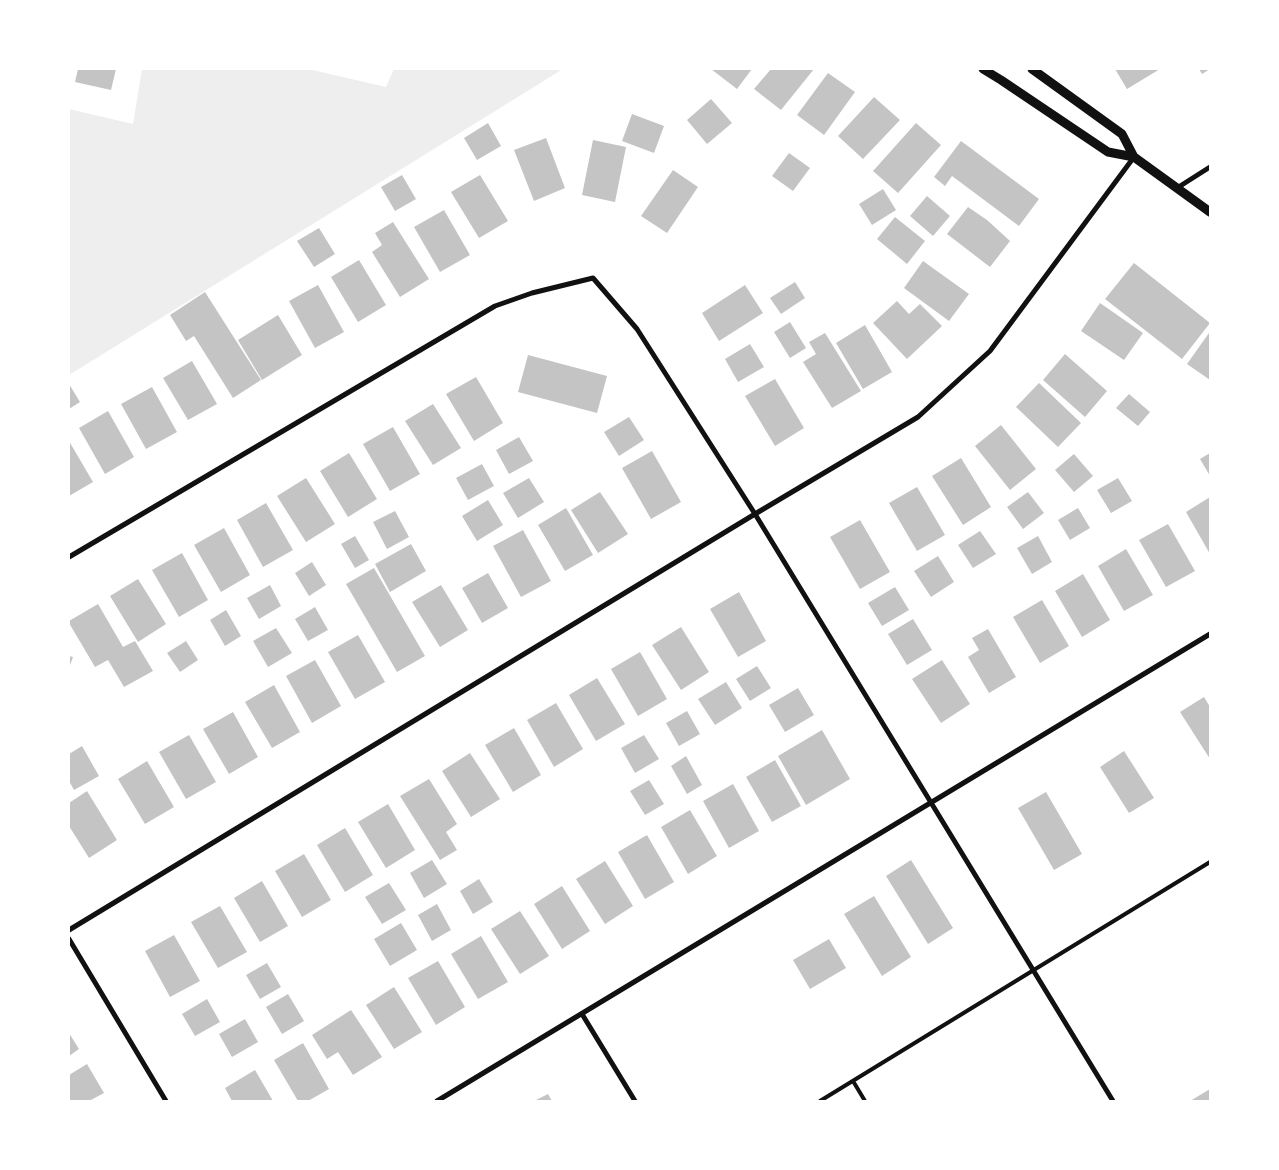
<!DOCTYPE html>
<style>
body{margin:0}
#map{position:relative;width:1279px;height:1170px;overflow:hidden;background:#fff;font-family:Inter,sans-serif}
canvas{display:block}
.frame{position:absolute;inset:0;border:70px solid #fff;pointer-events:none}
</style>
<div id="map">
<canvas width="1279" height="1170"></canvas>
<div class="frame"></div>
</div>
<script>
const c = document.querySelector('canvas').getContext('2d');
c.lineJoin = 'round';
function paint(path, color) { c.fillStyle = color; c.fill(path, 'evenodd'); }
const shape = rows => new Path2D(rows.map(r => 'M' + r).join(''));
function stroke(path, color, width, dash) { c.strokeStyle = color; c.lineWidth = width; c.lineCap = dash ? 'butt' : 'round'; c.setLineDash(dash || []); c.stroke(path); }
paint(shape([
 [142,69,308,69,386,87,394,69,563,69,69,375,69,109,133,124]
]), '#eee');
paint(shape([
 [78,69,116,69,111,90,75,82],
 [711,69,752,69,737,89],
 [771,69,814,69,781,110,754,89],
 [1115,69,1160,69,1127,89],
 [1199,69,1210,69,1202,74],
 [828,73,855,92,824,135,797,115],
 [874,97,900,120,863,159,838,136],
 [711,99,732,123,707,144,687,120],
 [632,114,664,126,654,153,622,141],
 [488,123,501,146,477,160,464,138],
 [916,123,941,145,898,193,873,171],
 [546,138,565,188,534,201,514,150],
 [593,140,626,147,615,202,582,195],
 [961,141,1039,199,1019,226,952,176,945,186,934,177],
 [789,153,810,168,793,191,772,176],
 [673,170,698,187,667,233,641,216],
 [402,175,416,199,395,211,381,187],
 [480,175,508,221,479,238,451,192],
 [883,189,896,210,872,225,859,204],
 [927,196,950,216,933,236,910,216],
 [968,207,987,220,1010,241,990,267,947,234],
 [444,210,470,255,440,272,414,227],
 [895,217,925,241,907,264,877,239],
 [393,222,429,279,400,297,372,252,382,245,375,233],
 [319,228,335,254,314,267,297,241],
 [359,260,386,305,358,322,331,277],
 [923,261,969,294,949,321,904,288],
 [1134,263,1210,323,1182,359,1105,299],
 [795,282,805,298,781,314,770,298],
 [318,285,344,332,315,348,289,301],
 [745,285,763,313,719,341,702,313],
 [205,292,261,380,233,398,194,336,186,341,170,315],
 [897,301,909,314,920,304,942,326,907,359,873,323],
 [1100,303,1143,333,1124,360,1081,331],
 [278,315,302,355,262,380,238,340],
 [790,322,806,348,790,358,774,332],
 [865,325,892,372,863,389,836,343],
 [825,333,861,391,832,408,803,362,816,354,809,342],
 [1209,333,1210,334,1210,380,1187,364],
 [750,344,764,367,738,382,725,359],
 [1065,354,1107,391,1085,417,1043,380],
 [528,355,607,376,597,413,518,392],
 [192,361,217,404,188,420,163,378],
 [476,377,503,423,474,441,446,394],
 [775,379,804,428,775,446,745,396],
 [1039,383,1081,423,1058,447,1016,407],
 [69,384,80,402,69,409],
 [152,387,177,432,146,449,121,404],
 [1129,394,1150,412,1138,426,1116,408],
 [433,404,461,448,433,465,405,421],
 [108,411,134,457,105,474,79,428],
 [629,417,644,440,619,456,604,432],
 [1001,425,1036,469,1010,490,975,446],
 [393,427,420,474,390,491,363,444],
 [519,437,533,461,509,474,496,450],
 [69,441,93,482,69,496],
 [652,451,681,502,651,519,622,468],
 [349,453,377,499,348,517,320,471],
 [1210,453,1210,476,1200,459],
 [1074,454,1093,476,1074,492,1055,470],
 [961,458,991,507,963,525,932,476],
 [482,464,494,486,468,500,456,478],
 [306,478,335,524,306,542,277,496],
 [529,478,544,502,518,518,503,493],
 [1118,478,1132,501,1111,513,1097,490],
 [917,487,945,535,917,551,889,503],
 [600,492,628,534,598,553,571,510],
 [1028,492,1044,513,1023,529,1007,507],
 [1210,497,1210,554,1186,512],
 [488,500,503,525,477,541,462,516],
 [266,503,293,550,263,567,237,520],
 [566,508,593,555,565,571,538,525],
 [1078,508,1090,528,1070,540,1058,520],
 [395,511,409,537,387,549,373,522],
 [860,520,890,572,860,589,830,537],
 [1168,524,1195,571,1166,587,1139,540],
 [224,528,250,575,221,592,194,545],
 [523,530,551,581,521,597,493,546],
 [980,531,996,554,973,568,958,545],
 [355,536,369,560,355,568,341,544],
 [1038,536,1052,562,1032,574,1017,548],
 [411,544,426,571,390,592,375,564],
 [1126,549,1153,595,1124,611,1098,566],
 [182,553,208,600,179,617,152,570],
 [938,556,954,582,931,597,914,571],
 [312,562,326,585,309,596,295,573],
 [374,568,425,656,397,672,346,584],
 [488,573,508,608,482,623,462,588],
 [1083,574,1110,620,1082,637,1055,591],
 [138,579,166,624,138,642,110,596],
 [270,585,281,606,259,619,247,598],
 [441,585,468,630,440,647,412,602],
 [895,587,909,610,882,626,868,603],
 [739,592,766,641,738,657,710,609],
 [1042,600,1069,646,1040,663,1013,617],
 [98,604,123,647,135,641,153,671,124,687,108,660,95,667,69,623,69,621],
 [315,607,328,630,308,641,295,619],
 [226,610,241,636,225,646,210,620],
 [913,619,932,650,907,665,888,634],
 [681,627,709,672,681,690,652,645],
 [276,628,292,653,268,667,253,641],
 [988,629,1016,677,989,693,968,657,979,650,972,638],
 [358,635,385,682,355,699,328,652],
 [186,641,198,660,180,672,167,653],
 [640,652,667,699,638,716,611,669],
 [69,656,73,657,69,668],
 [315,660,341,706,312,723,286,676],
 [942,660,970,704,941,723,912,679],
 [757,666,771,688,750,701,736,679],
 [597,678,625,724,596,741,569,695],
 [726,682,742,708,715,725,698,699],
 [274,685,300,732,272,748,245,702],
 [798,688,814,715,785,732,769,705],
 [1204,697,1210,707,1210,759,1180,712],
 [556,703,583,749,554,767,527,720],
 [687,711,700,734,679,746,666,723],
 [233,712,258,757,229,774,203,729],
 [514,728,541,775,513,792,485,745],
 [822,730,850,779,806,805,778,756],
 [189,735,216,782,186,799,159,752],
 [644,735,659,759,635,773,621,748],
 [82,746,99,776,74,790,69,781,69,754],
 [1124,751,1154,798,1129,813,1100,767],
 [470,753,500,799,471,817,442,771],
 [686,756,702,785,687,794,671,766],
 [775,760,801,806,772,822,746,777],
 [147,761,174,807,145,824,118,779],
 [429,779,457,824,446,832,457,850,440,860,400,796],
 [649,780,664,804,645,815,630,791],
 [733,784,759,831,729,848,703,801],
 [87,791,117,840,89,858,69,826,69,803],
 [1046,792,1082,854,1054,870,1018,808],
 [388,804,415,850,386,868,358,822],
 [690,810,717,856,688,874,661,827],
 [345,828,373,875,345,892,317,845],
 [647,835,674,882,645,899,618,852],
 [304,854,331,900,302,917,275,871],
 [432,860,447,884,424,898,410,873],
 [911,860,953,928,928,944,886,876],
 [605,861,633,906,605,924,576,879],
 [479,879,493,902,473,914,460,891],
 [262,881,288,926,260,942,234,898],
 [389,883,406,910,382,924,365,897],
 [562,886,590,931,562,949,534,904],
 [874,896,911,957,882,976,844,914],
 [437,904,451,930,432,941,418,915],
 [220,906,247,952,218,968,191,922],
 [520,911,549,956,520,974,491,929],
 [401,923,417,950,390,966,374,939],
 [174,935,200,981,170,997,145,951],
 [481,936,508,982,478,999,451,954],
 [829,939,846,968,810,989,793,960],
 [438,961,465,1007,436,1025,408,978],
 [267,963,281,987,260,999,246,975],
 [394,987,422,1032,394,1049,366,1005],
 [288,994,304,1021,282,1034,266,1007],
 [207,999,220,1022,195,1036,182,1014],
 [351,1010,382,1057,353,1075,338,1052,327,1059,312,1035],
 [245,1019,258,1042,232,1057,219,1034],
 [69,1033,79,1049,69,1056],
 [303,1043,329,1089,308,1101,298,1101,274,1060],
 [87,1064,104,1093,89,1101,69,1101,69,1075],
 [255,1070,273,1101,232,1101,225,1088],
 [1210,1089,1210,1101,1190,1101],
 [548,1094,552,1101,534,1101]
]), '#c4c4c4');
stroke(shape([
 [853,1081,865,1101],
 [820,1101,1210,862]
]), '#111', 4);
stroke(shape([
 [1177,188,1210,167],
 [69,557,495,306,532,293,593,278,637,329,755,514,1113,1101],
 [69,930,755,514,918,417,990,351,1134,157],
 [69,939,166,1101],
 [582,1014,635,1101],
 [437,1101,1210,634]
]), '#111', 5);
stroke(shape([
 [983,69,1001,80,1108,152,1134,157,1210,212],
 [1032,69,1122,134,1134,157]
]), '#111', 9);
</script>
